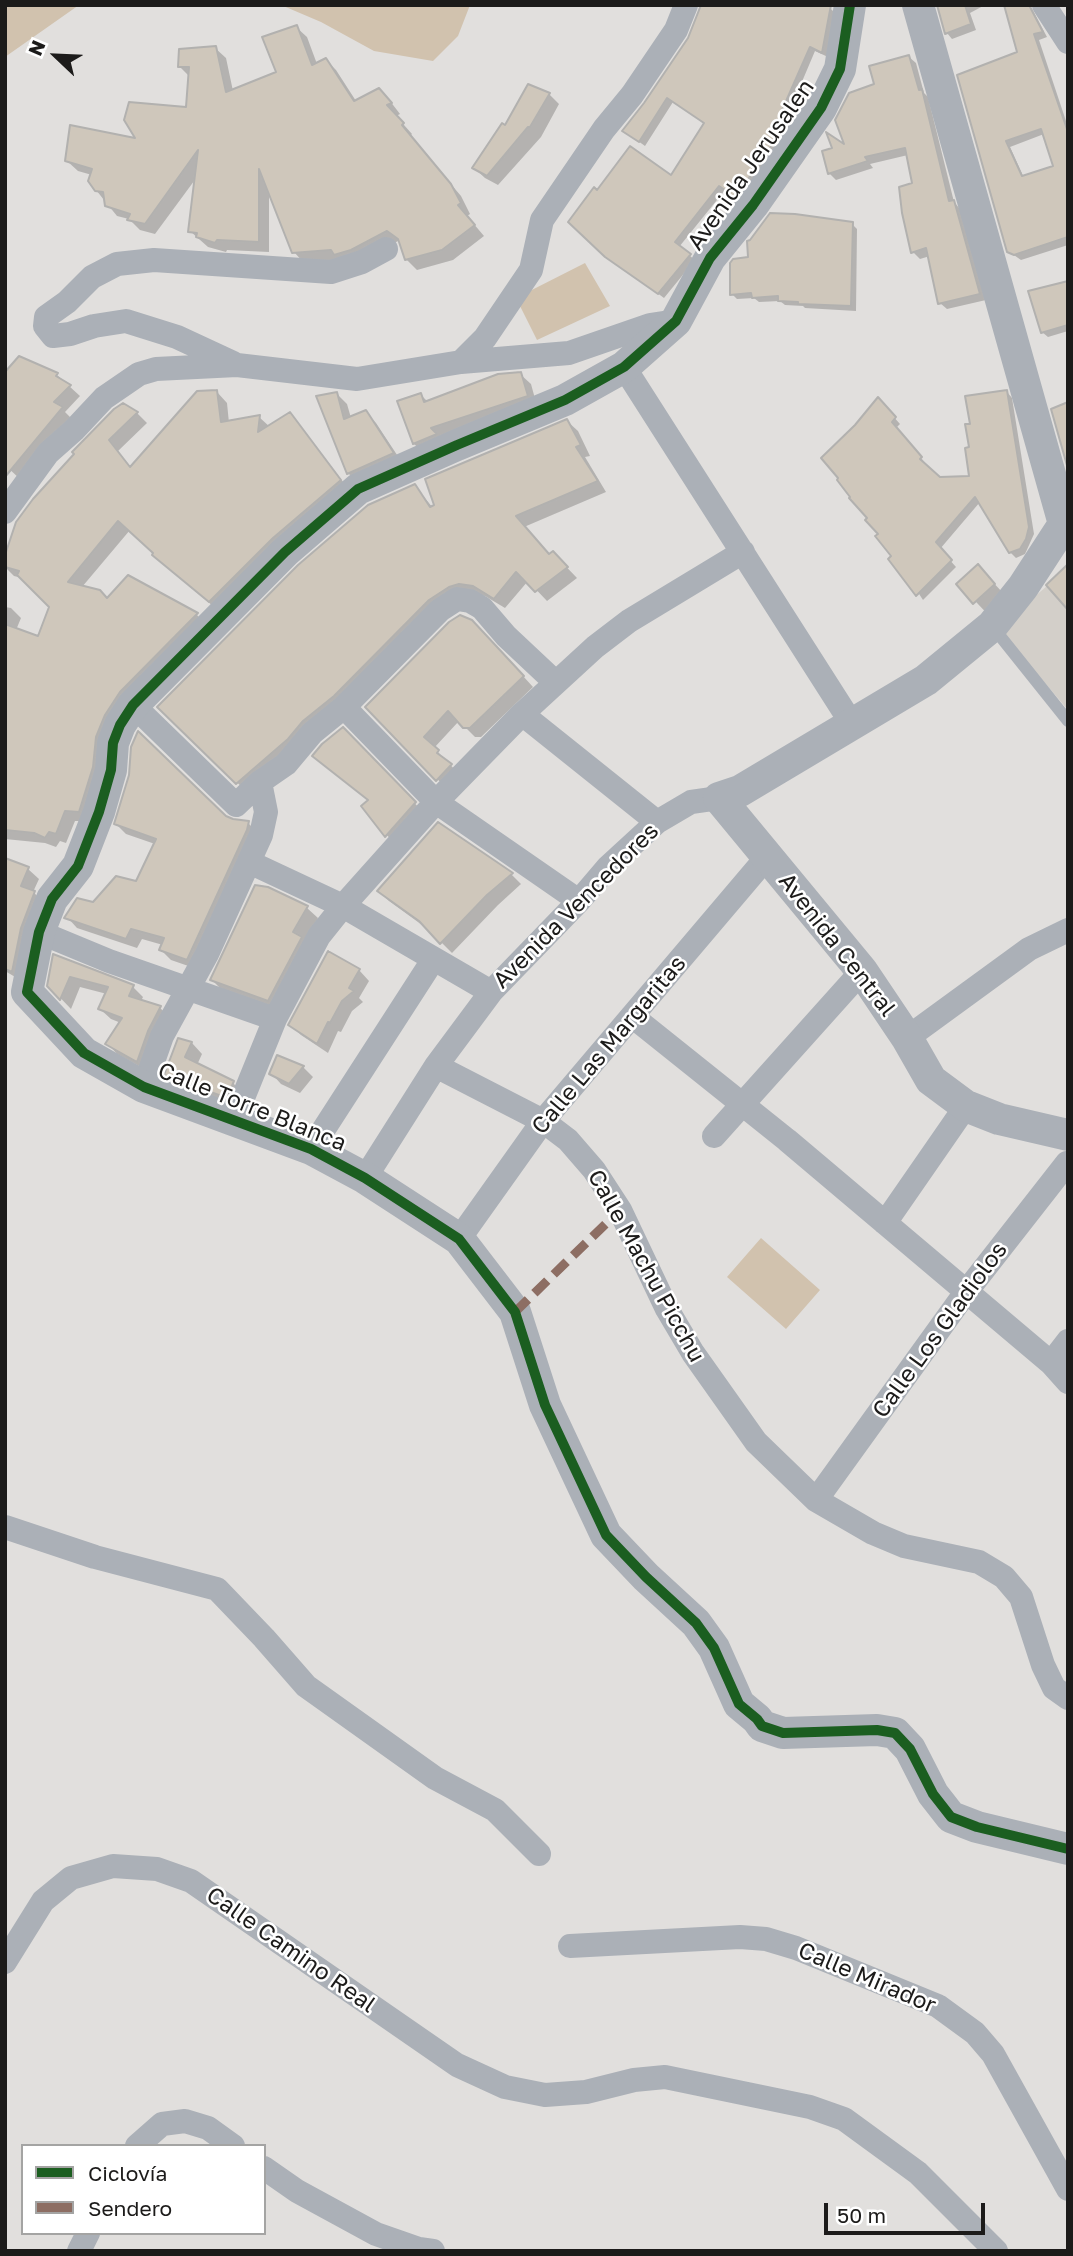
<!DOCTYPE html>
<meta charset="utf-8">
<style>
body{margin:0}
#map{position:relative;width:1073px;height:2256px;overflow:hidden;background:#e1dfdd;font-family:"Golos Text",sans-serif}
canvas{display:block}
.frame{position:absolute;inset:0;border:7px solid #1c1b1a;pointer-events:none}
.legend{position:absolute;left:21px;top:2144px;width:245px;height:91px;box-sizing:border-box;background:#fff;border:2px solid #a4a4a3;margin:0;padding:9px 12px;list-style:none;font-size:21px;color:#1c1b1a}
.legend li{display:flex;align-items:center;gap:14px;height:35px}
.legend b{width:35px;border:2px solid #a4a4a3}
.north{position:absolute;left:21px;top:21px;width:70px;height:70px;-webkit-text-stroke:5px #fff;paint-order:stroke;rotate:293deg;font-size:19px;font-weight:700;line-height:28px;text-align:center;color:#1c1b1a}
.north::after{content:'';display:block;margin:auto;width:24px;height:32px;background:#1c1b1a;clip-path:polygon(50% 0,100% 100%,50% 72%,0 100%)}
.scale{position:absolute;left:824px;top:2203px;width:161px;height:32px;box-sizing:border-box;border:4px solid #1c1b1a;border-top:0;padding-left:9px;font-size:21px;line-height:24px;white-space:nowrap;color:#1c1b1a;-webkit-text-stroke:5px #fff;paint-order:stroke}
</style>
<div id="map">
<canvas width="1073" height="2256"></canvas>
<div class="frame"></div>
<ul class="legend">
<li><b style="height:9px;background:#1b5e20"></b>Ciclovía</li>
<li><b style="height:9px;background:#8d6e63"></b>Sendero</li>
</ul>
<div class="north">N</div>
<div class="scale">50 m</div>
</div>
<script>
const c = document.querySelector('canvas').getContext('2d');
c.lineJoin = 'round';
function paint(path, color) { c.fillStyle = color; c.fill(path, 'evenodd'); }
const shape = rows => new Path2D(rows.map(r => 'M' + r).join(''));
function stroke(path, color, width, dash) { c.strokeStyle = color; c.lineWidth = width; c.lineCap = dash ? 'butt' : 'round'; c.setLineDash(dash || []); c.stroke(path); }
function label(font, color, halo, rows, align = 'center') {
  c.font = font + ' "Golos Text",sans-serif'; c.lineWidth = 5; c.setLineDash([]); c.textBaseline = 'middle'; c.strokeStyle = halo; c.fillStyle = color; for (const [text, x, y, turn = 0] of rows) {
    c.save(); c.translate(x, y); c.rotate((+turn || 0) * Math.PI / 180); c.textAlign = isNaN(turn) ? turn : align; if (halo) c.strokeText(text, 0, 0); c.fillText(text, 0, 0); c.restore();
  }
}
paint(shape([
 [1047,586,1068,611,1068,710,998,628]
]), '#d3cfc9');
paint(shape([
 [5,5,79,5,5,57],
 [281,5,470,5,458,36,433,61,374,51,321,22],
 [585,263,610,306,537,340,516,298],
 [761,1238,820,1290,786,1329,727,1277]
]), '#d1c2ae');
paint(shape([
 [939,5,985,5,970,13,976,30,952,39,947,33],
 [1006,5,1030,5,1047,37,1039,40,1068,127,1068,245,1021,260,1008,251,959,76,1019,53],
 [1044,134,1055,167,1024,178,1010,147],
 [830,8,836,14,828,57,815,51,787,117,796,114,800,118,735,210,730,205,730,193,725,190,679,247,695,260,664,298,595,247,598,192,671,177,706,124,673,102,645,146,624,131,646,104],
 [296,27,307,37,317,64,326,60,336,70,356,101,390,101,400,114,396,116,412,134,410,136,461,196,470,214,467,216,484,236,453,260,417,270,406,259,400,240,362,260,304,263,294,252,269,189,269,252,227,250,226,252,208,247,190,231,197,177,155,234,140,230,129,219,117,216,96,190,92,175,78,171,67,161,139,140,188,109,190,77,179,66,215,48,226,58,233,91,279,73],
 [909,57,916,63,924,93,928,97,954,202,960,209,986,300,947,309,940,303,930,256,920,259,913,252,914,184,908,155,870,164,873,168,836,180,829,173,847,148,876,85],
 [549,94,559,104,541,137,498,185,485,178,474,168,505,128],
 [852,224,857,229,856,311,805,308,803,306,785,305,780,301,759,302,754,298,737,299,732,294,750,259],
 [1068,282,1068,331,1048,337,1042,332],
 [520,374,531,384,537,406,425,454,414,444,400,402,421,395,428,402],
 [57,375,80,396,65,412,72,419,21,480,5,465],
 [217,392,227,403,229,423,259,417,270,427,290,415,300,425,350,491,220,612,164,565,130,530,82,587,108,600,128,577,197,615,207,625,128,705,90,821,75,821,66,843,60,841,56,847,45,843,5,839,5,607,11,608,21,618,16,630,39,638,51,606,22,578,14,576,5,567,123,405,137,413,147,423,118,451,131,468],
 [1007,392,1012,398,1034,534,1025,554,1016,558,1010,552,980,502,940,549,956,567,923,600,880,534,883,405,900,424,896,428,926,464,925,465,939,479,972,477,972,425],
 [337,394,347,404,351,418,365,412,376,423,403,464,359,484,348,473,318,398],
 [567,421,578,431,590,456,585,457,606,492,524,527,550,555,553,553,577,578,547,601,528,581,505,608,485,596,471,594,248,793,159,707,415,486,433,508],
 [978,566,1015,606,996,623,959,584],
 [483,632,533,687,481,737,475,737,459,721,434,748,461,776,448,790,367,707],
 [343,729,425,814,396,846,363,806,369,801,314,756],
 [225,817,248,823,258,833,197,969,171,960,161,950,163,945,142,939,137,948,77,928,67,917,137,883,155,844,126,834,116,824],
 [439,824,511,874,521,884,498,905,452,953,429,930,389,901,379,891],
 [5,859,28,869,39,879,33,892,45,903,22,981,5,971],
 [267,889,307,908,318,918,278,1010,222,990,212,980],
 [55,956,133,987,143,997,141,1001,160,1008,171,1018,148,1071,117,1054,107,1043,121,1023,111,1019,100,1009,107,994,80,987,71,1009,49,986],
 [359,970,369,981,359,998,363,1002,352,1011,341,1032,338,1031,328,1053,301,1035,291,1025],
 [179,1040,192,1043,202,1054,197,1065,233,1083,243,1093,237,1107,177,1085,166,1074],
 [303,1067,313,1077,300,1093,281,1084,271,1073]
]), '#0003');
const building = shape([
 [701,5,831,5,822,53,810,47,779,117,796,111,729,206,728,192,719,186,675,242,691,254,658,294,605,257,568,222,594,187,597,190,630,146,671,175,704,123,667,98,639,142,622,131,644,103,688,38,701,5],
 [937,5,965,5,971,24,945,34,937,5],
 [1004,5,1029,5,1043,32,1034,34,1068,132,1068,237,1014,255,1007,252,957,75,1017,52,1004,5],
 [1041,129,1053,166,1022,176,1006,141,1041,129],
 [297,25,312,65,326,58,354,101,379,88,392,103,387,105,404,123,402,125,451,184,461,203,458,205,475,225,442,250,405,260,398,239,387,231,351,250,334,255,331,250,292,253,259,169,259,242,217,240,215,243,196,237,197,233,188,232,198,150,145,224,127,220,130,214,105,206,103,192,95,191,88,181,92,169,65,161,70,125,135,138,124,120,129,102,186,107,189,67,178,67,179,49,216,46,226,92,276,72,262,37,297,25],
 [909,55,919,90,922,89,949,201,954,200,980,294,938,304,926,248,911,253,902,213,899,187,912,183,905,148,865,157,868,161,828,174,822,151,832,148,826,132,844,144,835,120,849,93,874,84,869,66,909,55],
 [528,84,550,93,530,127,528,127,487,176,472,168,502,123,505,125,528,84],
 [770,213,795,214,853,222,851,306,798,304,798,302,778,301,778,296,752,298,751,293,730,295,730,263,733,259,748,257,747,241,750,240,770,213],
 [1068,281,1068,325,1041,333,1028,291,1068,281],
 [19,356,58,373,56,376,71,385,54,402,63,407,5,477,5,372,19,356],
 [521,372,528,396,431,428,437,434,413,444,397,401,421,393,424,402,498,374,521,372],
 [217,390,221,422,260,415,258,432,290,412,341,480,273,538,209,602,152,555,153,553,118,521,68,582,100,590,107,598,128,575,198,613,120,692,105,715,96,737,93,767,79,812,65,811,56,834,49,832,45,838,34,833,5,830,5,624,38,636,49,607,17,575,19,571,5,567,5,555,16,522,33,499,74,454,72,452,114,409,123,403,138,412,109,440,130,467,197,391,217,390],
 [1007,390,1029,527,1026,539,1020,549,1009,553,975,497,936,542,952,560,916,596,888,559,891,556,875,536,878,534,865,520,867,518,849,498,850,497,837,480,838,478,821,458,855,425,878,397,896,417,892,422,922,457,920,459,940,477,969,476,965,448,969,447,965,424,970,424,965,396,1007,390],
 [337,392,344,419,366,410,394,453,347,474,316,396,337,392],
 [1068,402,1068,469,1051,409,1068,402],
 [567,419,581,445,576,447,598,481,516,516,549,554,553,551,568,567,535,592,516,572,494,599,473,586,459,584,449,587,429,600,334,696,303,721,288,739,236,784,157,707,298,565,368,505,415,484,430,507,434,505,425,479,567,419],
 [978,564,995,584,973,604,956,584,978,564],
 [1068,564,1068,610,1046,585,1068,564],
 [460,615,472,620,524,676,470,728,463,728,448,711,424,737,439,750,437,753,452,764,436,781,365,707,449,622,460,615],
 [343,727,416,802,385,837,361,806,368,800,312,756,322,744,343,727],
 [138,731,226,816,233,819,249,821,247,830,187,960,159,950,164,938,131,929,126,939,64,918,77,898,93,902,116,876,136,881,156,839,114,824,129,775,131,747,138,731],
 [438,822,513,873,487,895,440,944,419,921,377,891,438,822],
 [5,858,29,867,21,886,35,891,21,928,12,972,5,969,5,858],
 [255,885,268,887,308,906,293,932,302,937,268,1001,210,980,255,885],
 [328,951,360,969,349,988,354,991,342,1001,330,1023,328,1022,317,1044,288,1025,328,951],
 [53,954,134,985,129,996,161,1006,148,1031,137,1062,105,1044,122,1018,98,1009,108,987,70,977,60,1000,47,986,53,954],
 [178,1038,192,1042,185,1057,234,1081,227,1098,164,1075,178,1038],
 [277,1055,304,1066,289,1084,269,1074,277,1055]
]);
paint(building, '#cfc7bb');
stroke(building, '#b2b1af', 2);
stroke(shape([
 [992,626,1068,721]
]), '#abb0b7', 12);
stroke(shape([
 [1044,5,1068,42],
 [461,362,485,338,531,270,542,220,604,129,632,95,676,30,686,5],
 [233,363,177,337,126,321,94,326,70,334,53,336,45,326,46,317,67,302,92,277,117,264,154,260,331,272,362,262,386,249],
 [624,367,852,724],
 [5,512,48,453,74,430,104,398,139,374,156,369,237,365,357,379,461,362,569,353,650,325,676,321],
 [133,705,236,805,260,782,286,764,312,733,344,707,440,610,457,599,470,601,482,608,506,636,555,682],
 [344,707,436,802,579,901],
 [522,714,657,822],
 [249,862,343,906,491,992],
 [39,932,109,961,275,1019],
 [632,1016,787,1140,1051,1363,1068,1382],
 [907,1038,1029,949,1068,930],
 [436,1066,543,1121,568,1140,594,1170,620,1210,667,1309,693,1353,756,1442,816,1500,873,1533,904,1546,979,1562,1004,1577,1021,1597,1043,1665,1054,1688,1068,1698],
 [144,1087,162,1036,207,954,261,835,266,812,260,782],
 [234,1120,275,1019,319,936,343,906,436,802,522,714,595,647,629,621,743,552],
 [714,1136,862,971],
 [311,1149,433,960],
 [365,1178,436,1066,491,992,579,901,608,867,657,822,691,802,719,798],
 [885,1223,966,1106],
 [459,1239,543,1121,767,857],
 [1051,1363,1068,1341],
 [816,1500,966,1292,1067,1163],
 [5,1527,95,1557,217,1589,264,1638,306,1686,435,1778,495,1810,539,1854],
 [570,1946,740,1937,766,1939,796,1948,938,2006,975,2033,993,2054,1068,2189],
 [5,1962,43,1901,71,1878,113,1866,157,1869,191,1881,457,2065,505,2087,545,2095,586,2092,634,2080,665,2077,810,2107,844,2119,918,2173,996,2251],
 [137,2146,162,2124,185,2121,208,2128,233,2146],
 [264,2168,297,2191,376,2234,419,2249,433,2251],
 [79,2251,88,2233]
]), '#abb0b7', 24);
stroke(shape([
 [850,5,840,69,821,108,753,205,710,258,676,321,624,367,565,400,457,445,358,489,285,552,133,705,120,725,113,743,111,770,99,812,78,866,52,899,39,932,27,992,84,1053,144,1087,311,1149,365,1178,459,1239,515,1312,545,1405,606,1535,646,1577,696,1623,714,1648,739,1704,757,1719,762,1726,783,1733,877,1730,895,1733,910,1749,933,1794,951,1817,977,1827,1068,1849],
 [918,5,1064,524,1023,587,992,626,926,680,740,791,719,798,862,971,907,1038,931,1080,966,1106,999,1119,1068,1135]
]), '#abb0b7', 32);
stroke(shape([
 [515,1312,620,1210]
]), '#8d6e63', 9, [18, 9]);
stroke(shape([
 [850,5,840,69,821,108,753,205,710,258,676,321,624,367,565,400,457,445,358,489,285,552,133,705,120,725,113,743,111,770,99,812,78,866,52,899,39,932,27,992,84,1053,144,1087,311,1149,365,1178,459,1239,515,1312,545,1405,606,1535,646,1577,696,1623,714,1648,739,1704,757,1719,762,1726,783,1733,877,1730,895,1733,910,1749,933,1794,951,1817,977,1827,1068,1849]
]), '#1b5e20', 10);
label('23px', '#1c1b1a', '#fff', [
 ["Avenida Jerusalen",751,165,-55],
 ["Avenida Vencedores",576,906,-45],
 ["Avenida Central",837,945,52],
 ["Calle Las Margaritas",609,1045,-50],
 ["Calle Torre Blanca",252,1107,22],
 ["Calle Machu Picchu",646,1266,61],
 ["Calle Los Gladiolos",940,1330,-54],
 ["Calle Camino Real",291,1950,35],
 ["Calle Mirador",867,1978,23]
]);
</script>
